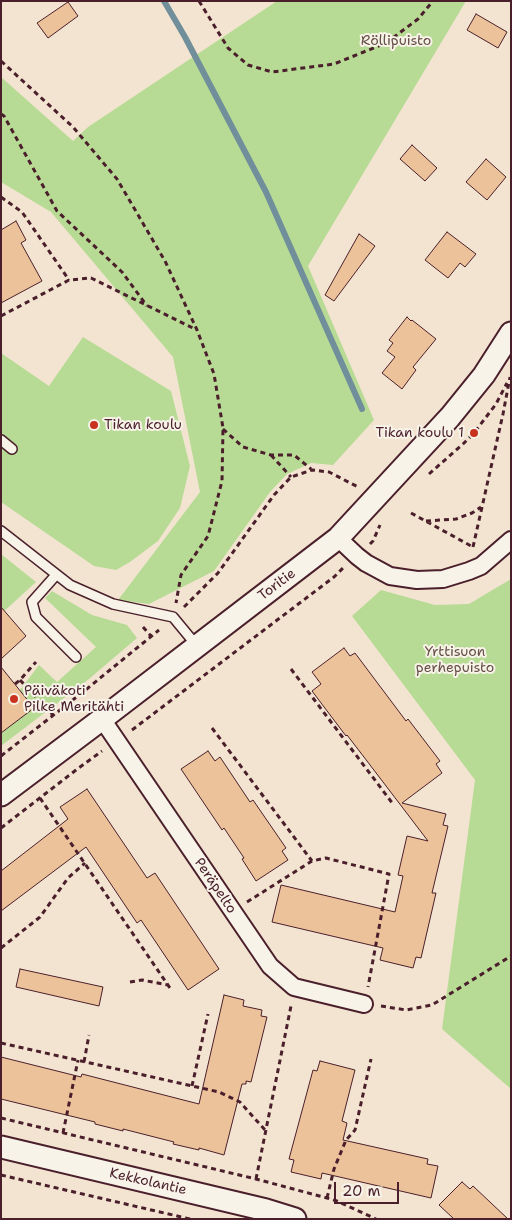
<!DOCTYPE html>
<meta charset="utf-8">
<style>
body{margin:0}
#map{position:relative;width:512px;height:1220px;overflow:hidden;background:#f3e4d1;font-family:"Shantell Sans",sans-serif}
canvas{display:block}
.frame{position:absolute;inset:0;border:2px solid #4a1f2b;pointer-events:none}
.scale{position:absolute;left:334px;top:1182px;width:65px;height:22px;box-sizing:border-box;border:2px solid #4a1f2b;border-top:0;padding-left:6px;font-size:15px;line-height:18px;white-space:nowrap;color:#4a1f2b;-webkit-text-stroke:4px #f7f3e8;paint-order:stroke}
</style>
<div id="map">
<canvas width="512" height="1220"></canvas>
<div class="frame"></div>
<div class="scale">20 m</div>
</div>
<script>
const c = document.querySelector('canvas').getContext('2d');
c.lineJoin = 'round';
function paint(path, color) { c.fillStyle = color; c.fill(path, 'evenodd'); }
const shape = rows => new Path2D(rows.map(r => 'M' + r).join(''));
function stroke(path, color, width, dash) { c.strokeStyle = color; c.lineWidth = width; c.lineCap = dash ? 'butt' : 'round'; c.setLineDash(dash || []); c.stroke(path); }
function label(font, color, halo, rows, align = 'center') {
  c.font = font + ' "Shantell Sans",sans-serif'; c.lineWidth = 4; c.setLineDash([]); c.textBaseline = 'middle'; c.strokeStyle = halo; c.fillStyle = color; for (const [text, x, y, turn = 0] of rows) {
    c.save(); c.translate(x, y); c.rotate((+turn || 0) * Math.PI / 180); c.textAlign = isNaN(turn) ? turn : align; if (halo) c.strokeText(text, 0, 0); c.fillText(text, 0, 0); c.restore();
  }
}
paint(shape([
 [277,1,466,1,308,266,374,420,333,465,311,463,287,474,270,492,214,571,149,604,118,600,200,492,173,357,51,212,1,182,1,77,73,141,88,127],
 [83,337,171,391,190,466,180,508,158,541,130,562,116,570,94,566,1,502,1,353,49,386],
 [1,554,36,582,1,614],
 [511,579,511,1089,442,1029,475,780,352,616,381,590,435,605,469,604],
 [52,591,92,615,127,625,137,638,89,679,1,746,1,733,34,708,20,690,39,665,57,682,96,647,45,598]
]), '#b7db95');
stroke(shape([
 [164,1,185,37,266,192,362,409]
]), '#708f9b', 6);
const building = shape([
 [68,2,78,16,48,38,37,23,68,2],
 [476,14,507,32,498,48,467,30,476,14],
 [412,145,437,168,425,181,400,159,412,145],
 [486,159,506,177,487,200,466,182,486,159],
 [16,221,26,240,21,243,42,281,1,303,1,230,16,221],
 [447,232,476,254,465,267,460,263,448,278,425,260,447,232],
 [359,234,375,246,334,301,325,295,359,234],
 [407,317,411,321,412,320,436,339,413,367,416,370,402,389,382,373,395,357,387,351,393,343,389,340,407,317],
 [1,607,26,636,1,659,1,607],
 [344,648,350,656,355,653,406,721,408,719,440,761,436,764,442,773,402,803,446,814,443,825,448,826,432,893,436,893,421,958,416,957,413,968,380,960,383,948,272,922,281,885,395,912,403,876,398,875,407,836,428,841,367,761,347,735,346,736,312,691,321,684,312,672,344,648],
 [1,667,34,708,1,733,1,667],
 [208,751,215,761,220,757,250,802,253,800,286,848,282,851,288,860,256,881,242,859,244,858,224,828,222,830,181,769,208,751],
 [87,789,147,878,155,873,219,969,188,990,141,920,137,923,86,847,1,911,1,871,68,819,60,807,87,789],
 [20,969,103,987,99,1006,16,987,20,969],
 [224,995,244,1000,243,1006,262,1010,261,1016,267,1017,251,1082,246,1081,246,1084,242,1084,224,1155,199,1148,199,1150,173,1144,174,1142,123,1129,123,1131,95,1124,95,1122,1,1099,1,1057,81,1077,82,1074,199,1104,224,995],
 [320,1061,355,1070,342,1121,347,1123,343,1140,428,1159,427,1164,438,1166,431,1198,322,1173,321,1179,291,1172,294,1160,289,1159,313,1070,317,1071,320,1061],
 [462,1182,470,1189,473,1186,508,1219,454,1219,439,1205,462,1182]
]);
paint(building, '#ebc29a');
stroke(building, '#4a1f2b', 1);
const service = shape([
 [1,440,12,449],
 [1,531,70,585,113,604,173,617,197,646],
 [56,575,32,602,36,617,76,657]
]);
const minor = shape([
 [338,538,357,556,366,563,390,576,417,580,443,579,469,571,481,566,511,540],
 [102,719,270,966,294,987,364,1004]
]);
const tertiary = shape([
 [1,795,102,719,338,538,450,417,484,375,511,333],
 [1,1147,266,1210,295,1219]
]);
stroke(service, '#4a1f2b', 12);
stroke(minor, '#4a1f2b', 20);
stroke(tertiary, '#4a1f2b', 25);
stroke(shape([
 [199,1,228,48,248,65,272,72,334,64,386,43,418,19,433,1],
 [1,61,73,127,117,179,165,261,197,330,214,374,223,428,222,481,208,536,181,575,176,603],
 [1,114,4,116,57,211,122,272,147,306],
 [1,197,22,212,69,280],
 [1,316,69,280,91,278,197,330],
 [223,429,243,447,271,455,294,455,311,469],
 [271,455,291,477],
 [429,474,463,444,474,433,496,404,507,383],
 [411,513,473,547],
 [426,521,456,519,472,513,481,507],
 [370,544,373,541,380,525],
 [473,547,503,414,510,377],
 [184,607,218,573,274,495,291,477,312,470,329,472,358,487],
 [143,627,151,636],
 [291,669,393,804],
 [20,680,53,715],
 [15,684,20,680,36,662],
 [212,728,312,861],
 [132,730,334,577,343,568],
 [1,756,83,692,159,630],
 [40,798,172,991],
 [1,828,76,770,102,751],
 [247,902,312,861,326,858,389,874,368,987],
 [1,948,40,917,68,878,85,863],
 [130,982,142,980,168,985],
 [381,1006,406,1010,432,1005,511,956],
 [1,1043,219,1092,240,1102,265,1130],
 [84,1062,89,1035],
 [192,1086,208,1014],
 [1,1118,256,1179,327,1198,337,1201,376,1219],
 [63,1133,78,1060],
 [1,1175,190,1219],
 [256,1179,291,1006],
 [327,1198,334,1169,346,1140,355,1130,371,1059]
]), '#4a1f2b', 3, [5, 4]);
stroke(service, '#f7f3e8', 9);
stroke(minor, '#f7f3e8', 16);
stroke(tertiary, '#f7f3e8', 21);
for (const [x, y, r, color] of [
 [94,425,5,"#c8321e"],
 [474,433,5,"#c8321e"],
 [14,699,5,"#c8321e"]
]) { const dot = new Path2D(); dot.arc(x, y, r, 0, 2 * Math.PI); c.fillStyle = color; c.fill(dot); stroke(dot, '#f7f3e8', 2); }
label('14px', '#654e46', '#f7f3e8', [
 ["Röllipuisto",396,41],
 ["Yrttisuon",455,652],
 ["perhepuisto",455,668]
]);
label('14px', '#4a1f2b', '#f7f3e8', [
 ["Tikan koulu",104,425],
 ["Tikan koulu 1",464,433,"right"],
 ["Päiväkoti",24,691],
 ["Pilke Meritähti",24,707]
], 'left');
label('14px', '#4a1f2b', '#f7f3e8', [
 ["Toritie",277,585,-37],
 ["Peräpelto",215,886,56],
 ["Kekkolantie",148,1182,13]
]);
</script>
